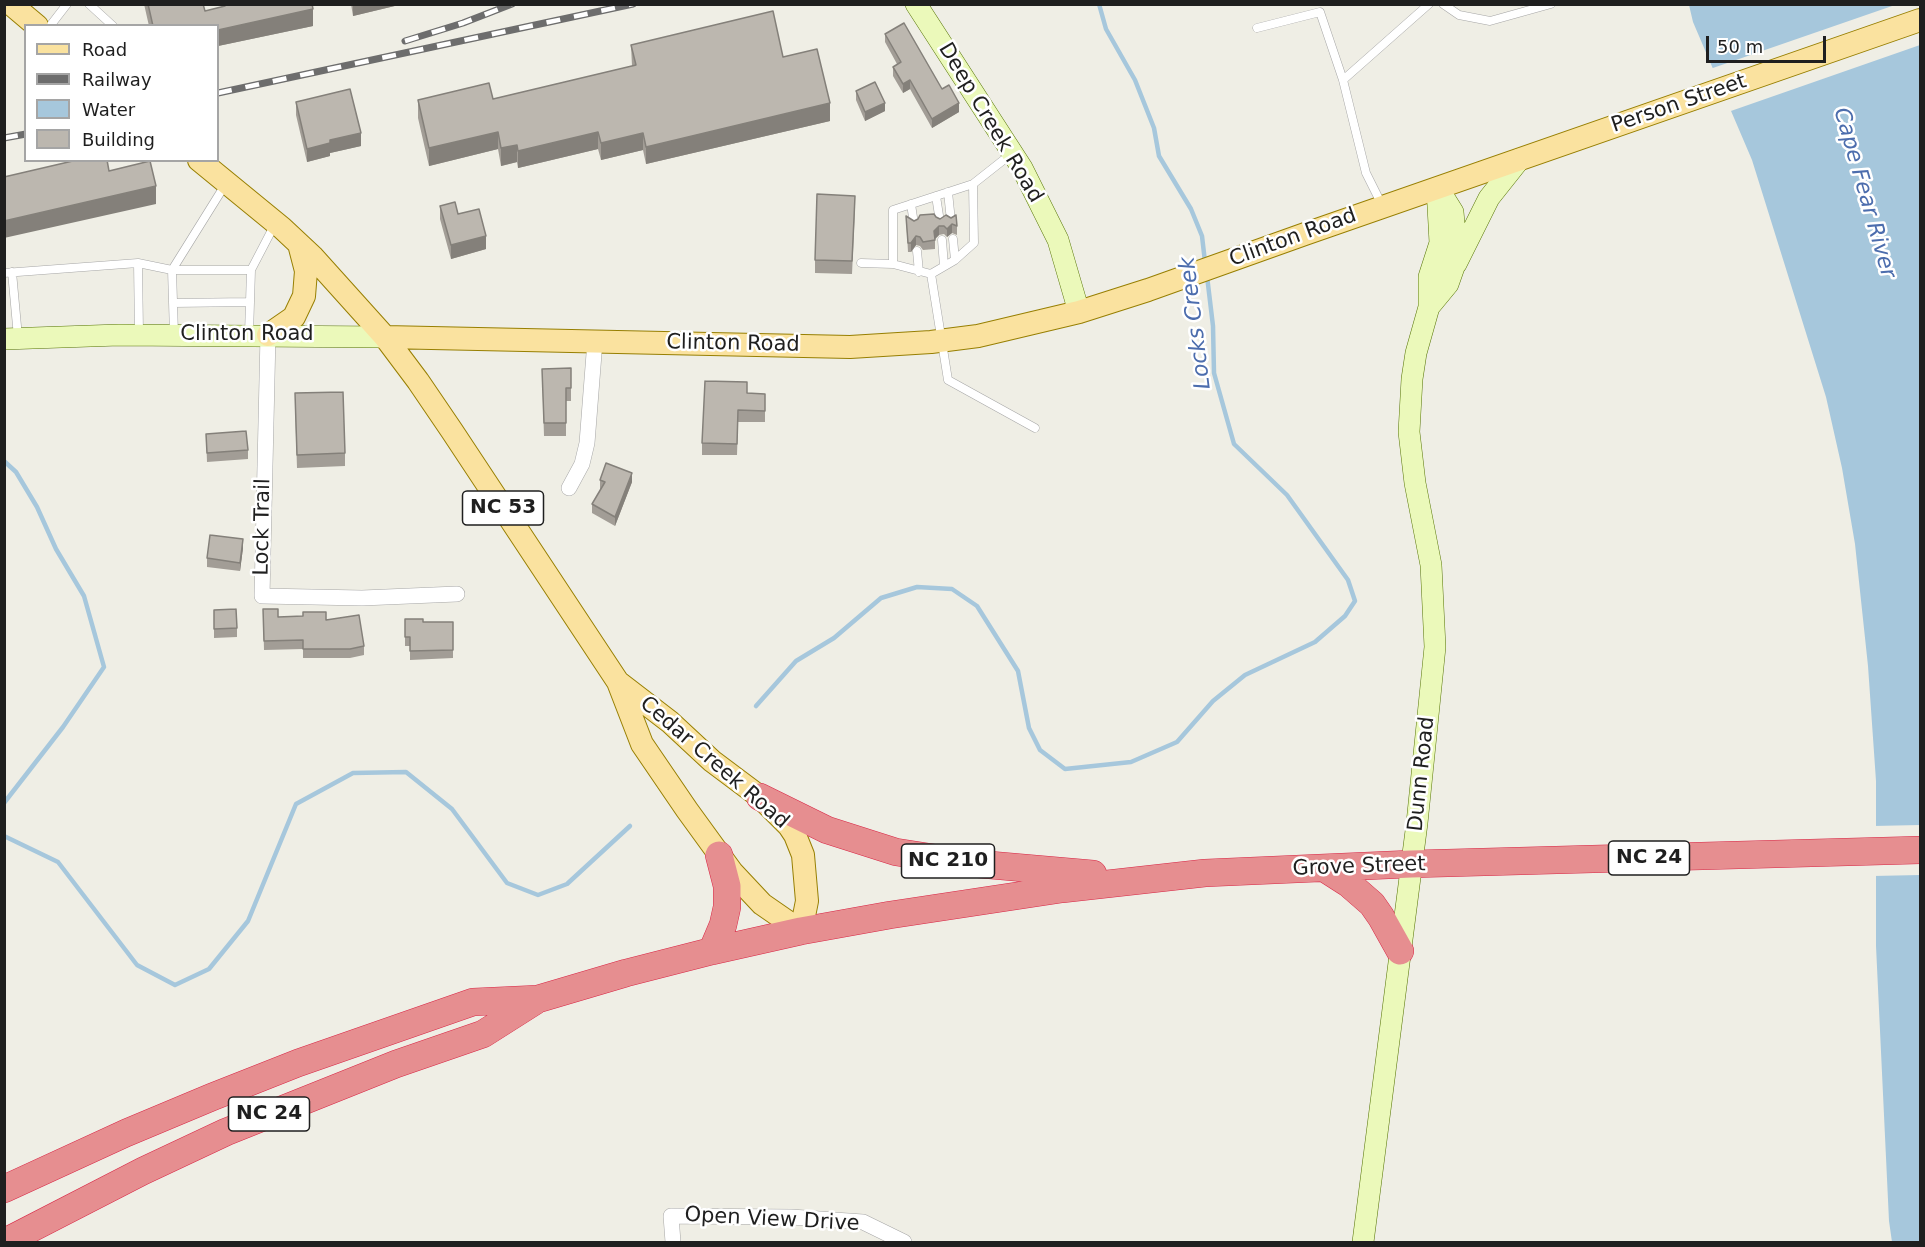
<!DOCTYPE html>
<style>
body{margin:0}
#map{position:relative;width:1925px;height:1247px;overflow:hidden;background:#efeee5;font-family:"DejaVu Sans",sans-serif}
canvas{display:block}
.frame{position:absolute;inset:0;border:6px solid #1f1f1f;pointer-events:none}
.legend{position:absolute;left:24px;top:24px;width:195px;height:138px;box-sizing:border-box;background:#fff;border:2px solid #a5a5a5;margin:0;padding:8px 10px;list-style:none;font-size:18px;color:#1f1f1f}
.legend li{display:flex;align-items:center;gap:12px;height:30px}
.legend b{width:30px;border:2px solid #a5a5a5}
.scale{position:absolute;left:1706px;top:36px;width:120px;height:27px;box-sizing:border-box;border:3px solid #1f1f1f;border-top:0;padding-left:8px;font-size:18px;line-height:21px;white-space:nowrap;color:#1f1f1f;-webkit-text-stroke:4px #fff;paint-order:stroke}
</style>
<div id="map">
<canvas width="1925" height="1247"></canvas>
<div class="frame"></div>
<ul class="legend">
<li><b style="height:8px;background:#fae29f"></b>Road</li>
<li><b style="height:8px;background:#6d6d6d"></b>Railway</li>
<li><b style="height:16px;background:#a6c7dc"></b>Water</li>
<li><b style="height:16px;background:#bcb7af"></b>Building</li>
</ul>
<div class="scale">50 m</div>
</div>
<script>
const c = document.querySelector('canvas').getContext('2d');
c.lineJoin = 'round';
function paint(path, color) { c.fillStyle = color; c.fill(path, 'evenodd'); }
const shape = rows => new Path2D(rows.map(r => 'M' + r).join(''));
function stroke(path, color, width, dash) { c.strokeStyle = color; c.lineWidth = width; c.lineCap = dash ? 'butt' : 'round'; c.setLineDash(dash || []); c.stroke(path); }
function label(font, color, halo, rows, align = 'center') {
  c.font = font + ' "DejaVu Sans",sans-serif'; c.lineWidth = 5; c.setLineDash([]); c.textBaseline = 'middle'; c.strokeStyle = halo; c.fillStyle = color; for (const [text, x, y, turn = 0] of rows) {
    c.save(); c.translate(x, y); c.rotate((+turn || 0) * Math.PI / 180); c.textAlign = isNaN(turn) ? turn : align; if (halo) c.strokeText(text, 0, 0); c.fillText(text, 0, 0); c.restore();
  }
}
paint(shape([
 [1689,5,1914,5,1920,27,1920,1242,1892,1242,1889,1221,1876,946,1876,781,1868,666,1855,544,1842,468,1826,397,1752,160,1693,22]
]), '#a6c7dc');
paint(shape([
 [1917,4,1920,16,1920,45,1728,112,1710,69,1895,5],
 [1920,825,1920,875,1873,876,1873,826]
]), '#efeee5');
stroke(shape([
 [1099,4,1106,29,1135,80,1154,128,1159,156,1191,209,1202,236,1205,262],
 [4,461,16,472,37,507,56,549,84,596,104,667,63,727,4,803],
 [756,706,796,661,834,638,881,598,917,587,952,589,977,606,1018,671,1029,728,1040,750,1065,769,1131,762,1177,742,1213,701,1245,675,1315,642,1345,616,1355,601,1348,580,1287,495,1234,444,1214,373,1213,326,1207,276],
 [4,836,58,862,137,965,175,985,209,969,248,921,296,804,353,773,406,772,452,809,507,883,538,895,567,884,630,826]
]), '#a6c7dc', 4.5);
const lane = shape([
 [89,4,113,26],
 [1443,4,1459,15,1490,21,1551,4],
 [50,26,67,4],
 [1257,28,1320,12,1343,80,1366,173,1382,205],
 [1343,80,1429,4],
 [1011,154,973,184,974,243,955,260,931,274,948,380,1035,428],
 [948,192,951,221],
 [936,196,940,222],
 [911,204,914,224],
 [953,239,955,260],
 [942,240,944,266],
 [917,251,919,272],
 [138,263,139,333],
 [861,263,893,264],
 [12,272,18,337],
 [4,273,138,263,172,270,225,185],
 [931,274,893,264,893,210,973,184],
 [173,303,250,302],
 [174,334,172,270,251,270,275,224],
 [249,334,251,270]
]);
const street = shape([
 [268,335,262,596,362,598,457,594],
 [569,488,582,464,587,443,595,341],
 [673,1242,671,1216,791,1217,863,1222,904,1242]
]);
const secondary = shape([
 [916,4,1022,168,1058,240,1079,312],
 [1456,264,1489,198,1520,159],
 [1429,307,1448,284,1454,267,1455,234,1453,212,1438,188],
 [4,339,119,335,385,337],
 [1363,1242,1417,823,1435,647,1431,565,1415,483,1409,432,1412,379,1416,353,1429,307,1429,277,1440,243,1437,188]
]);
const primary = shape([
 [11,4,37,26],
 [199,160,282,228,313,257,385,337,418,381,452,431,618,682,642,744,687,810,732,872,762,904,801,931,807,901,803,855,795,835,789,826,760,797,712,761,670,722,618,682],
 [268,335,294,317,304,296,306,271,299,244],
 [385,337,850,347,931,342,978,336,1079,312,1148,290,1305,234,1920,20]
]);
const highway = shape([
 [760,797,827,830,896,852,967,863,1093,874],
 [1324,868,1349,884,1372,904,1381,917,1400,951],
 [712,951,723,925,727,907,727,886,719,855],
 [4,1189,126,1133,212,1097,298,1063,473,1002,538,999,626,973,712,951,801,931,890,915,1062,889,1205,873,1411,864,1920,850],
 [5,1242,143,1171,226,1132,396,1064,483,1034,535,1001]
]);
stroke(lane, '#a6a6a6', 9);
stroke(street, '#a6a6a6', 16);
stroke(secondary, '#577507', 22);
stroke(primary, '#977f02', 24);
stroke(highway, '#d82746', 28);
stroke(lane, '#fff', 8);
stroke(street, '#fff', 15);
stroke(secondary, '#ebf9ba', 21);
stroke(primary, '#fae29f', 22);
stroke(highway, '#e68e90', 27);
const rail = shape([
 [405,41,463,23,512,4],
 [218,93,633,4],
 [4,138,26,134]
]);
stroke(rail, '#6d6d6d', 7);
stroke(rail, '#fff', 4.5, [14]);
paint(shape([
 [144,4,203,4,205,11,222,7,221,4,312,4,313,26,218,46,218,26,149,26],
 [351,4,403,4,353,16],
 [885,34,942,89,959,112,932,128,910,89,903,93,893,76,893,67,897,64,885,42],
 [631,45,783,57,830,121,646,164,643,150,601,160,598,149,518,168,517,162,501,166,498,149,429,166,418,118,418,100,493,99,632,66],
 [856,91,885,111,865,121,856,100],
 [296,102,361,146,330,153,330,156,307,162,296,115],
 [440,206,458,214,486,249,451,259,440,219],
 [855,209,852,274,815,273,815,260],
 [906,216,914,221,936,217,957,226,957,235,952,233,947,237,944,234,939,235,935,239,935,249,923,250,920,246,916,245,911,252,908,252],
 [571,368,571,401,566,401,566,436,544,436,542,369],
 [747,393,765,394,765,422,738,422,737,455,702,455,702,443],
 [295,406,345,453,345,466,297,468],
 [206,434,248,450,248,459,207,462],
 [600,480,632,482,615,526,592,513,592,504,601,489,600,489],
 [243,548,240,571,207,567,207,558],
 [263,609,278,617,326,620,364,646,364,655,350,658,303,658,303,649,264,650],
 [214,610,237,628,237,637,214,638],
 [405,619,423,622,453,622,453,658,410,660,410,646,405,646]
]), '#a29d96');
paint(shape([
 [353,4,403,4,353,16],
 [313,9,313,26,218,46,218,30],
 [910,80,910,89,903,93,903,84],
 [830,103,830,121,646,164,646,147],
 [885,103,885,111,865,121,865,112],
 [959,103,959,112,932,128,932,119],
 [498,132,498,149,429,166,429,148],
 [598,132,598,149,518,168,518,151],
 [361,133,361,146,330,153,330,156,307,162,307,149,330,140],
 [643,133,643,150,601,160,601,143],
 [517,145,517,162,501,166,501,148],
 [156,186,156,204,4,238,4,221],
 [952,224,952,233,947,237,947,229],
 [939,226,939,235,934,240,934,231],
 [486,236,486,249,451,259,451,245],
 [916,236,916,245,911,252,911,243],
 [632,473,632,482,615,526,615,517],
 [243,539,243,548,240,571,240,563]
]), '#84807a');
const building = shape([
 [148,4,203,4,205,11,225,6,225,4,312,4,313,9,218,30,218,26,153,26,148,4],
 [773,11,783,57,817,49,830,103,646,147,643,133,601,143,598,132,518,151,517,145,501,148,498,132,429,148,418,100,489,83,493,99,636,65,631,45,773,11],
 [904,23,942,89,949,85,959,103,932,119,910,80,903,84,893,67,901,62,885,34,904,23],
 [875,82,885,103,865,112,856,91,875,82],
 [350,89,361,133,330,140,330,143,307,149,296,102,350,89],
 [77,160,107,160,109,171,150,161,156,186,4,221,4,177,77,160],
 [817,194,855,196,852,261,815,260,817,194],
 [455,202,458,214,479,209,486,236,451,245,440,206,455,202],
 [934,214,936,217,940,219,946,215,951,218,956,215,957,226,952,224,947,229,944,226,939,226,934,231,935,240,923,242,920,237,916,236,911,243,908,243,906,216,914,221,918,219,920,215,934,214],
 [571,368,571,388,566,388,566,423,544,423,542,369,571,368],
 [705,381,747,382,747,393,765,394,765,411,738,410,737,444,702,443,705,381],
 [343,392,345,453,297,455,295,393,343,392],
 [246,431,248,450,207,453,206,434,246,431],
 [606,463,632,473,615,517,592,504,605,482,600,480,606,463],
 [210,535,243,539,240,563,207,558,210,535],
 [236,609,237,628,214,629,214,610,236,609],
 [263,609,278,609,278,617,303,616,303,612,326,612,326,620,359,615,364,646,350,649,303,649,303,640,264,641,263,609],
 [405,619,423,619,423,622,453,622,453,650,410,651,410,637,405,637,405,619]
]);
paint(building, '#bcb7af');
stroke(building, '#84807a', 1.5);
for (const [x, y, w] of [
 [503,508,81],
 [1649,858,81],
 [948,861,93],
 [269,1114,81]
]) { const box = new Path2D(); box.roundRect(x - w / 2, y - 17, w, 34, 4.5); c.fillStyle = '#fff'; c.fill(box); stroke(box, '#1f1f1f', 1.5); }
label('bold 20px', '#1f1f1f', null, [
 ["NC 53",503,508],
 ["NC 24",1649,858],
 ["NC 210",948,861],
 ["NC 24",269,1114]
]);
label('21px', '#1f1f1f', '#fff', [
 ["Person Street",1679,104,-19],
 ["Deep Creek Road",990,123,59],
 ["Clinton Road",1293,238,-20],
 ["Clinton Road",247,335],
 ["Clinton Road",733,344,1],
 ["Lock Trail",263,527,-89],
 ["Cedar Creek Road",714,763,41],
 ["Dunn Road",1422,774,-84],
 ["Grove Street",1359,867,-2],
 ["Open View Drive",772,1220,3]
]);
label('italic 22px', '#4c6dad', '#fff', [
 ["Cape Fear River",1864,193,74],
 ["Locks Creek",1196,323,-97]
]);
</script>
